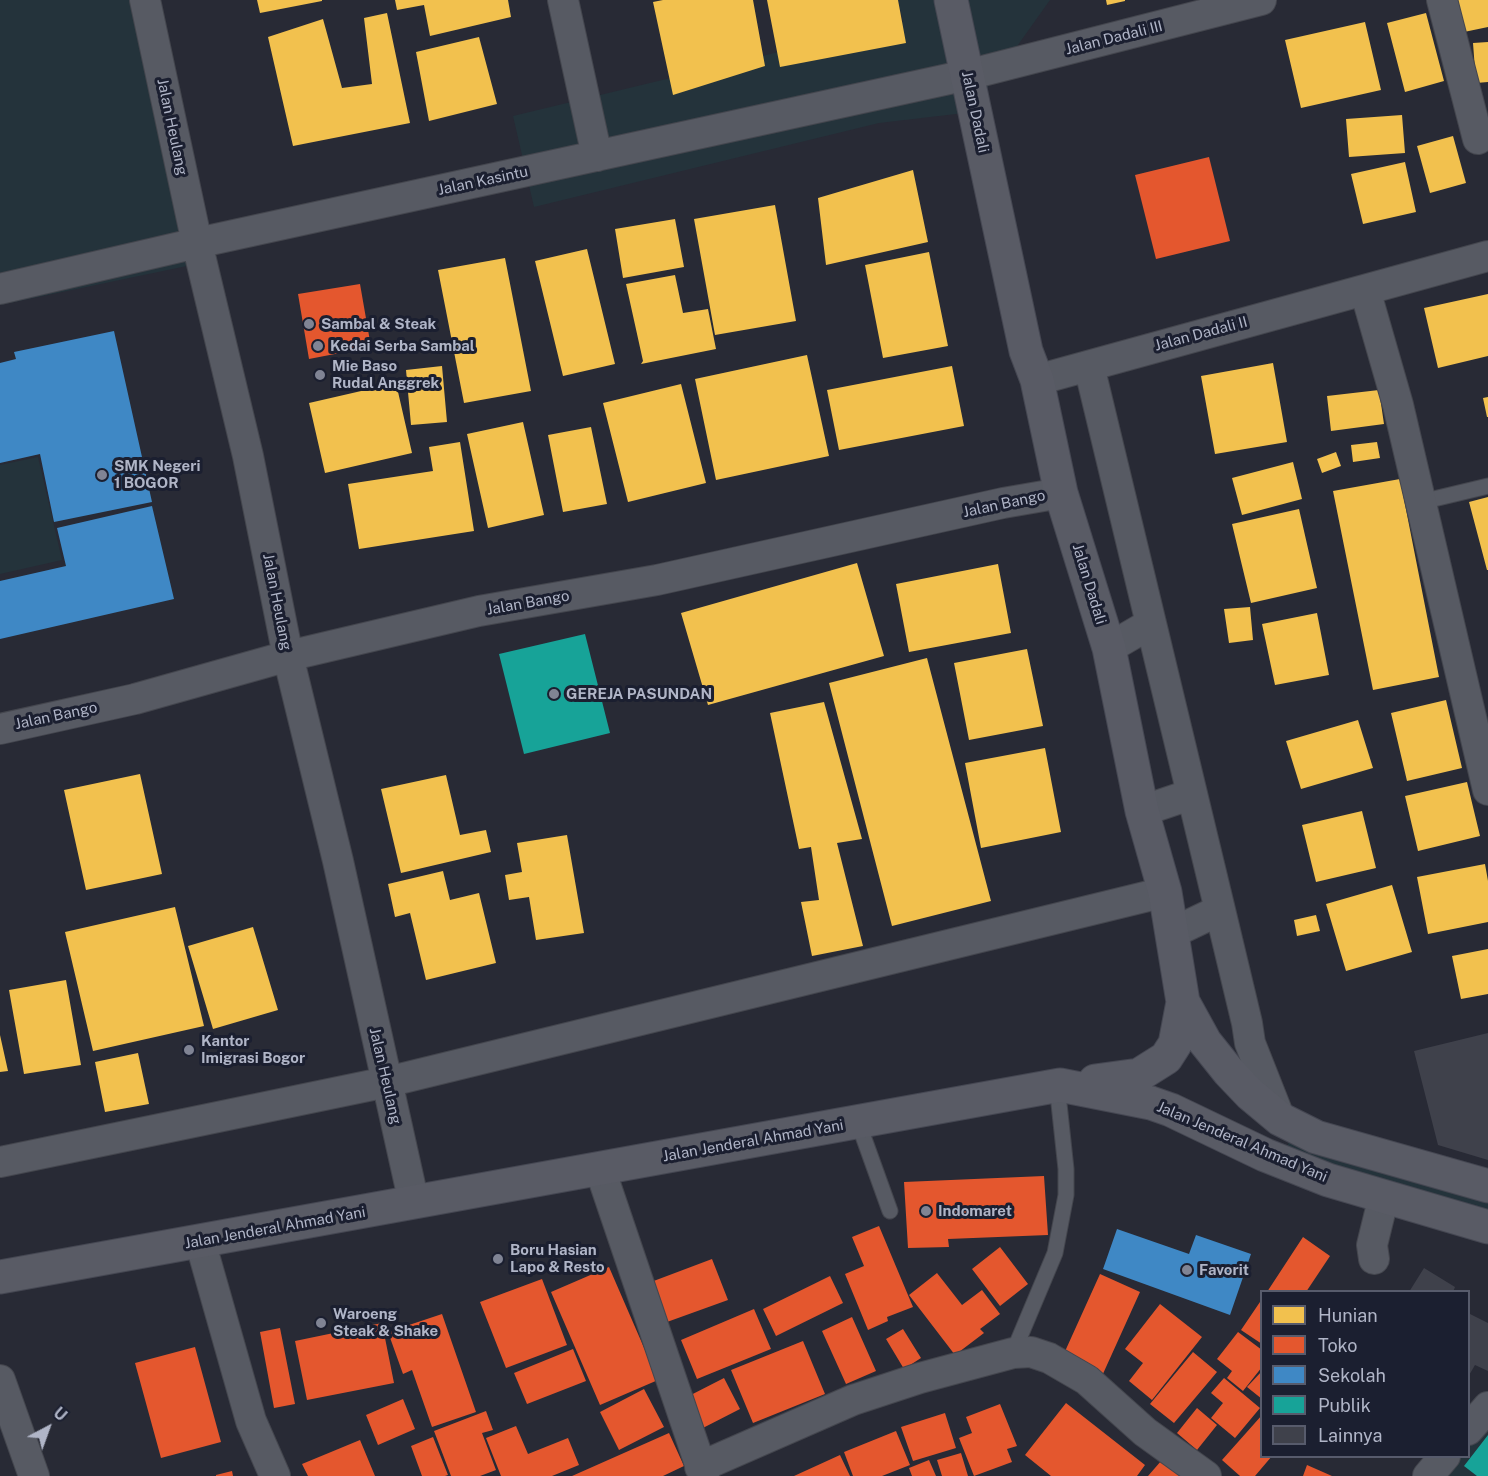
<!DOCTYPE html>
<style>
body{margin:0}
#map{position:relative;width:1488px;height:1476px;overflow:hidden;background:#282a35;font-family:"Public Sans",sans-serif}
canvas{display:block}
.legend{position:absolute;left:1260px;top:1290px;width:210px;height:168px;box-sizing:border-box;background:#1b1f30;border:2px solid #575b6c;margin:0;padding:8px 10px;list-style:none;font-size:18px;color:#b0b5c7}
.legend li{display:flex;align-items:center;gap:12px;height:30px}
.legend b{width:30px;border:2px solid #575b6c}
.north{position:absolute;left:18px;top:1398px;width:60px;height:60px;-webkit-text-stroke:4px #1b1f30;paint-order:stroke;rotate:41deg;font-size:16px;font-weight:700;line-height:24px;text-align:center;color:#b0b5c7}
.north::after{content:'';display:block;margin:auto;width:21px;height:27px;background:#b0b5c7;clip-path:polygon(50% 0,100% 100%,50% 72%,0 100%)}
</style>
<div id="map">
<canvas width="1488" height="1476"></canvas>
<ul class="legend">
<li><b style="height:16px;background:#f2c14e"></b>Hunian</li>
<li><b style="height:16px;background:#e4572e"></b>Toko</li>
<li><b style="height:16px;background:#3f88c5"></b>Sekolah</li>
<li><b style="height:16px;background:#17a398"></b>Publik</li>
<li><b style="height:16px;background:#3f414b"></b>Lainnya</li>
</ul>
<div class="north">U</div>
</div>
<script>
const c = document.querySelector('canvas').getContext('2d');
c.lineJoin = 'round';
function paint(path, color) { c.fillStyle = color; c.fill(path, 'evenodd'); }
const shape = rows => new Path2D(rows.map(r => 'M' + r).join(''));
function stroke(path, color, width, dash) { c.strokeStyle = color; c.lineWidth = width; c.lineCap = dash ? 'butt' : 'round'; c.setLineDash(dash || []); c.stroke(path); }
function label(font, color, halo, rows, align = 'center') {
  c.font = font + ' "Public Sans",sans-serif'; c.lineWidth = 6; c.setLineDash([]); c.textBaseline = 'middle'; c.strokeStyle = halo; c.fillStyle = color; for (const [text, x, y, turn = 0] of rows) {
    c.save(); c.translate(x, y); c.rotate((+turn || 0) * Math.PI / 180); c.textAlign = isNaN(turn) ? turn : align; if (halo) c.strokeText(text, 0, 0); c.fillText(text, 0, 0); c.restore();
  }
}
paint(shape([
 [0,0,147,0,206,262,0,305],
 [898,0,1050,0,973,108,973,112,879,123,534,207,513,116,903,22],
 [38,457,62,560,0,574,0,465],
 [1290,1139,1488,1200,1488,1215,1285,1152],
 [1488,1403,1488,1476,1441,1476,1455,1457,1468,1456,1469,1435]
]), '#24333b');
paint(shape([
 [257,0,322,0,322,1,260,13],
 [395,0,508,0,511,17,430,36,424,5,397,10],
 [663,0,753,0,765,66,673,95,653,2],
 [767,0,898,0,906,43,780,67],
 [1106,0,1125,0,1125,1,1107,5],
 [1458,0,1488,0,1488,27,1464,32],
 [387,13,410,123,293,146,268,37,323,19,342,88,372,84,364,18],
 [1426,13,1444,81,1405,92,1387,23],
 [1365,22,1381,90,1301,108,1285,40],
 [479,37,497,104,429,121,416,52],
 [1488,42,1488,82,1476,83,1473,43],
 [1402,115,1405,153,1349,157,1346,119],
 [1453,136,1466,183,1430,193,1417,146],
 [1405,162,1416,212,1363,224,1351,174],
 [913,170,928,242,826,265,818,198],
 [775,205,796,321,715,335,694,219],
 [675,219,684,267,623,278,615,229],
 [587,249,615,364,563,376,535,261],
 [929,252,948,346,883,358,865,265],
 [505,258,531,391,464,403,438,270],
 [675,275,683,313,708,309,716,349,641,364,643,361,626,284],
 [1488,294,1488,356,1438,368,1424,308],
 [807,355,829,456,716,480,695,379],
 [1273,363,1287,442,1215,454,1201,376],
 [442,366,447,422,411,425,406,370],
 [952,366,964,426,839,450,827,390],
 [396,383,412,453,325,473,309,403],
 [681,384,706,483,628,502,603,403],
 [1379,390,1384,424,1331,431,1327,396],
 [1488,397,1488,417,1487,417,1483,398],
 [523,422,544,515,488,528,467,434],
 [591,427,607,504,563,512,548,435],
 [460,442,474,531,359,549,348,484,433,471,429,447],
 [1377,442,1380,458,1353,462,1351,445],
 [1336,452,1341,466,1322,473,1317,459],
 [1293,462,1302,499,1242,515,1232,478],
 [1400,479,1439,677,1373,690,1333,491],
 [1488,497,1488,570,1487,570,1469,502],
 [1299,509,1317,588,1251,603,1232,524],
 [857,563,884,656,708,705,681,613],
 [998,564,1011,633,909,652,896,584],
 [1250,607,1253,640,1229,643,1224,609],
 [1317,613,1329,675,1275,685,1262,624],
 [1027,649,1043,726,969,740,954,663],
 [927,658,991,901,892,926,829,683],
 [1446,700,1462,768,1407,781,1391,713],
 [824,702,862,839,837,843,863,946,812,956,801,902,819,900,811,847,799,849,770,713],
 [1358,720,1373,768,1301,789,1286,741],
 [1045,748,1061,832,981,848,965,763],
 [140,774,162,874,86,890,64,790],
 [446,775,460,835,486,830,491,852,401,873,381,789],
 [1467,782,1480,836,1418,851,1405,796],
 [1362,811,1376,868,1316,882,1302,825],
 [567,835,584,933,536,940,529,897,509,900,505,875,522,872,517,843],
 [1485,864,1488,881,1488,922,1428,934,1417,877],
 [443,871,450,900,479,893,496,963,426,980,410,913,395,917,388,884],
 [1392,885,1412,952,1346,971,1326,904],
 [175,907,204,1026,93,1051,65,932],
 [1316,915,1320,931,1297,936,1294,920],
 [253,927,278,1010,213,1029,188,946],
 [1488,949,1488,994,1461,999,1452,956],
 [66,980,81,1065,24,1074,9,990],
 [0,1035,8,1071,0,1072],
 [138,1053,149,1104,105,1112,95,1062]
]), '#f2c14e');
paint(shape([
 [1209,157,1230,241,1156,259,1135,175],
 [360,284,371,347,309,359,298,294],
 [1044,1176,1048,1235,948,1239,949,1247,908,1248,904,1182],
 [879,1226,913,1307,887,1317,888,1321,868,1330,845,1274,864,1266,852,1237],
 [1303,1237,1330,1256,1306,1292,1267,1292],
 [1000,1247,1028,1284,1000,1306,972,1269],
 [712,1259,728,1300,667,1322,651,1282],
 [609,1267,658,1380,600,1405,551,1292],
 [937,1273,962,1305,982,1290,1000,1314,980,1329,984,1333,955,1355,909,1295],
 [1100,1274,1140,1292,1102,1376,1062,1358],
 [830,1276,843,1303,776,1336,763,1309],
 [542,1279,567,1345,506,1368,480,1302],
 [1262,1299,1262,1344,1241,1330],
 [1160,1304,1202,1337,1152,1400,1129,1381,1143,1363,1125,1349],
 [754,1309,771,1349,697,1379,681,1340],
 [442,1314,476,1412,432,1427,412,1370,403,1374,388,1332],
 [852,1317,876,1371,846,1384,822,1331],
 [382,1323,394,1383,307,1400,295,1341],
 [280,1328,295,1404,274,1408,260,1332],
 [903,1329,921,1358,904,1369,886,1339],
 [1238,1332,1262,1350,1262,1367,1243,1391,1227,1378,1232,1371,1217,1359],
 [803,1341,825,1394,753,1423,731,1370],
 [195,1347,221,1442,161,1458,135,1363],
 [573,1349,586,1381,527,1404,514,1373],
 [1193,1352,1217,1372,1174,1423,1150,1404],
 [1262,1371,1262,1399,1247,1387],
 [724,1378,740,1409,699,1430,683,1399],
 [1224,1378,1260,1408,1235,1438,1211,1418,1223,1403,1211,1393],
 [644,1389,664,1427,619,1450,600,1412],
 [403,1399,415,1429,378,1445,366,1415],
 [1066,1403,1145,1465,1137,1476,1051,1476,1025,1455],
 [1000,1404,1017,1446,1007,1449,1012,1462,974,1476,959,1438,972,1433,966,1417],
 [1197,1408,1217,1425,1197,1450,1177,1433],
 [486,1411,493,1430,482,1433,496,1470,480,1476,451,1476,434,1431],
 [945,1413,956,1448,913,1461,901,1427],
 [1262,1415,1262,1456,1272,1456,1255,1476,1240,1476,1222,1460],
 [516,1426,528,1454,568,1438,579,1465,552,1476,501,1476,486,1438],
 [896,1431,910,1465,882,1476,853,1476,844,1452],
 [669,1433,684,1466,663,1476,572,1476],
 [433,1437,448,1475,445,1476,422,1476,411,1446],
 [360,1440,375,1476,308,1476,302,1464],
 [961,1453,968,1476,942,1476,937,1460],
 [1168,1453,1194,1476,1148,1476],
 [840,1455,850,1476,794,1476],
 [929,1460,936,1476,912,1476,909,1468],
 [1307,1465,1332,1476,1303,1476],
 [232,1471,233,1476,216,1476,216,1475]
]), '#e4572e');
paint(shape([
 [114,331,152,502,54,522,40,454,0,463,0,363,16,359,14,352],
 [152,506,174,599,0,639,0,581,66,566,57,528],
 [1117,1229,1189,1254,1196,1235,1251,1254,1230,1315,1103,1269]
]), '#3f88c5');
paint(shape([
 [585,634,610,733,524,754,499,654],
 [1488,1435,1488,1476,1477,1476,1464,1466]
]), '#17a398');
paint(shape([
 [1488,1033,1488,1160,1438,1145,1414,1051],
 [1424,1268,1455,1287,1453,1292,1409,1292],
 [1468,1313,1488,1323,1488,1371,1475,1365,1468,1377]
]), '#3f414b');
const lane = shape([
 [1421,502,1488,486],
 [858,1122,890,1211],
 [1013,1353,1055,1253,1066,1195,1066,1169,1057,1085]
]);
const street = shape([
 [145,0,197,243,248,456,288,656,338,861,414,1203],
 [563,0,597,156],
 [1442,0,1478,139],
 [0,289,197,243,967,75,1261,0],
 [1365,290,1398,405,1488,790],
 [1089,366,1220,910,1247,1023,1250,1043,1280,1119],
 [1037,380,1488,256],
 [1109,648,1150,624],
 [0,729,135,699,288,656,479,611,657,580,1003,503,1061,493],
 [1142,811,1192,794],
 [1172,933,1220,910],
 [0,1162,387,1082,1165,892],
 [600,1169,704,1476],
 [200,1241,251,1421,275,1476],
 [1374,1259,1372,1245,1384,1196],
 [0,1380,34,1476],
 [1468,1430,1488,1407],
 [700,1467,853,1400,920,1378,1013,1353,1031,1352,1049,1358,1087,1380,1145,1432,1206,1476],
 [1428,1476,1445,1456]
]);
const primary = shape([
 [951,0,1026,351,1037,380,1061,493,1109,648,1142,811,1165,892,1183,1002,1205,1042,1229,1072,1250,1094,1280,1119,1316,1137,1488,1186],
 [1095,1081,1139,1075,1166,1058,1175,1044,1183,1002],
 [0,1277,1060,1085,1151,1103,1171,1110,1265,1155,1328,1180,1488,1227]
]);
stroke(lane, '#44464e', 17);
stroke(street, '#44464e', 32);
stroke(primary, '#454752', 35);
stroke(lane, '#575a63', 15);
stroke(street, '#575a63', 30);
stroke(primary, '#595b65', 33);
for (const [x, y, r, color] of [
 [309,324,6,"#808494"],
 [318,346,6,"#808494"],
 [320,375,6,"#808494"],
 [102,475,6,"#808494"],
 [554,694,6,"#808494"],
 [189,1050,6,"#808494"],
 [926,1211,6,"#808494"],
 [498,1259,6,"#808494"],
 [1187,1270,6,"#808494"],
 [321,1323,6,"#808494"]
]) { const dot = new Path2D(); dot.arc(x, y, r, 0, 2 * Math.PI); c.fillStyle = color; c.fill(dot); stroke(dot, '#1b1f30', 2); }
label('15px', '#b0b5c7', '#1b1f30', [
 ["Jalan Dadali III",1114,38,-14],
 ["Jalan Dadali",975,112,78],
 ["Jalan Heulang",172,127,78],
 ["Jalan Kasintu",483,181,-12],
 ["Jalan Dadali II",1201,334,-15],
 ["Jalan Bango",1004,504,-12],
 ["Jalan Dadali",1089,584,73],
 ["Jalan Heulang",277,602,79],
 ["Jalan Bango",528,603,-10],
 ["Jalan Bango",56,716,-12],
 ["Jalan Heulang",385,1076,77],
 ["Jalan Jenderal Ahmad Yani",753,1141,-10],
 ["Jalan Jenderal Ahmad Yani",1242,1142,23],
 ["Jalan Jenderal Ahmad Yani",275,1228,-10]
]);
label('bold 15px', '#b0b5c7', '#1b1f30', [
 ["Sambal & Steak",321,324],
 ["Kedai Serba Sambal",330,346],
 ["Mie Baso",332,366],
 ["Rudal Anggrek",332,383],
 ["SMK Negeri",114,466],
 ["1 BOGOR",114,483],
 ["GEREJA PASUNDAN",566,694],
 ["Kantor",201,1041],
 ["Imigrasi Bogor",201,1058],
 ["Indomaret",938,1211],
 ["Boru Hasian",510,1250],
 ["Lapo & Resto",510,1267],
 ["Favorit",1199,1270],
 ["Waroeng",333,1314],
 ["Steak & Shake",333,1331]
], 'left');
</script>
